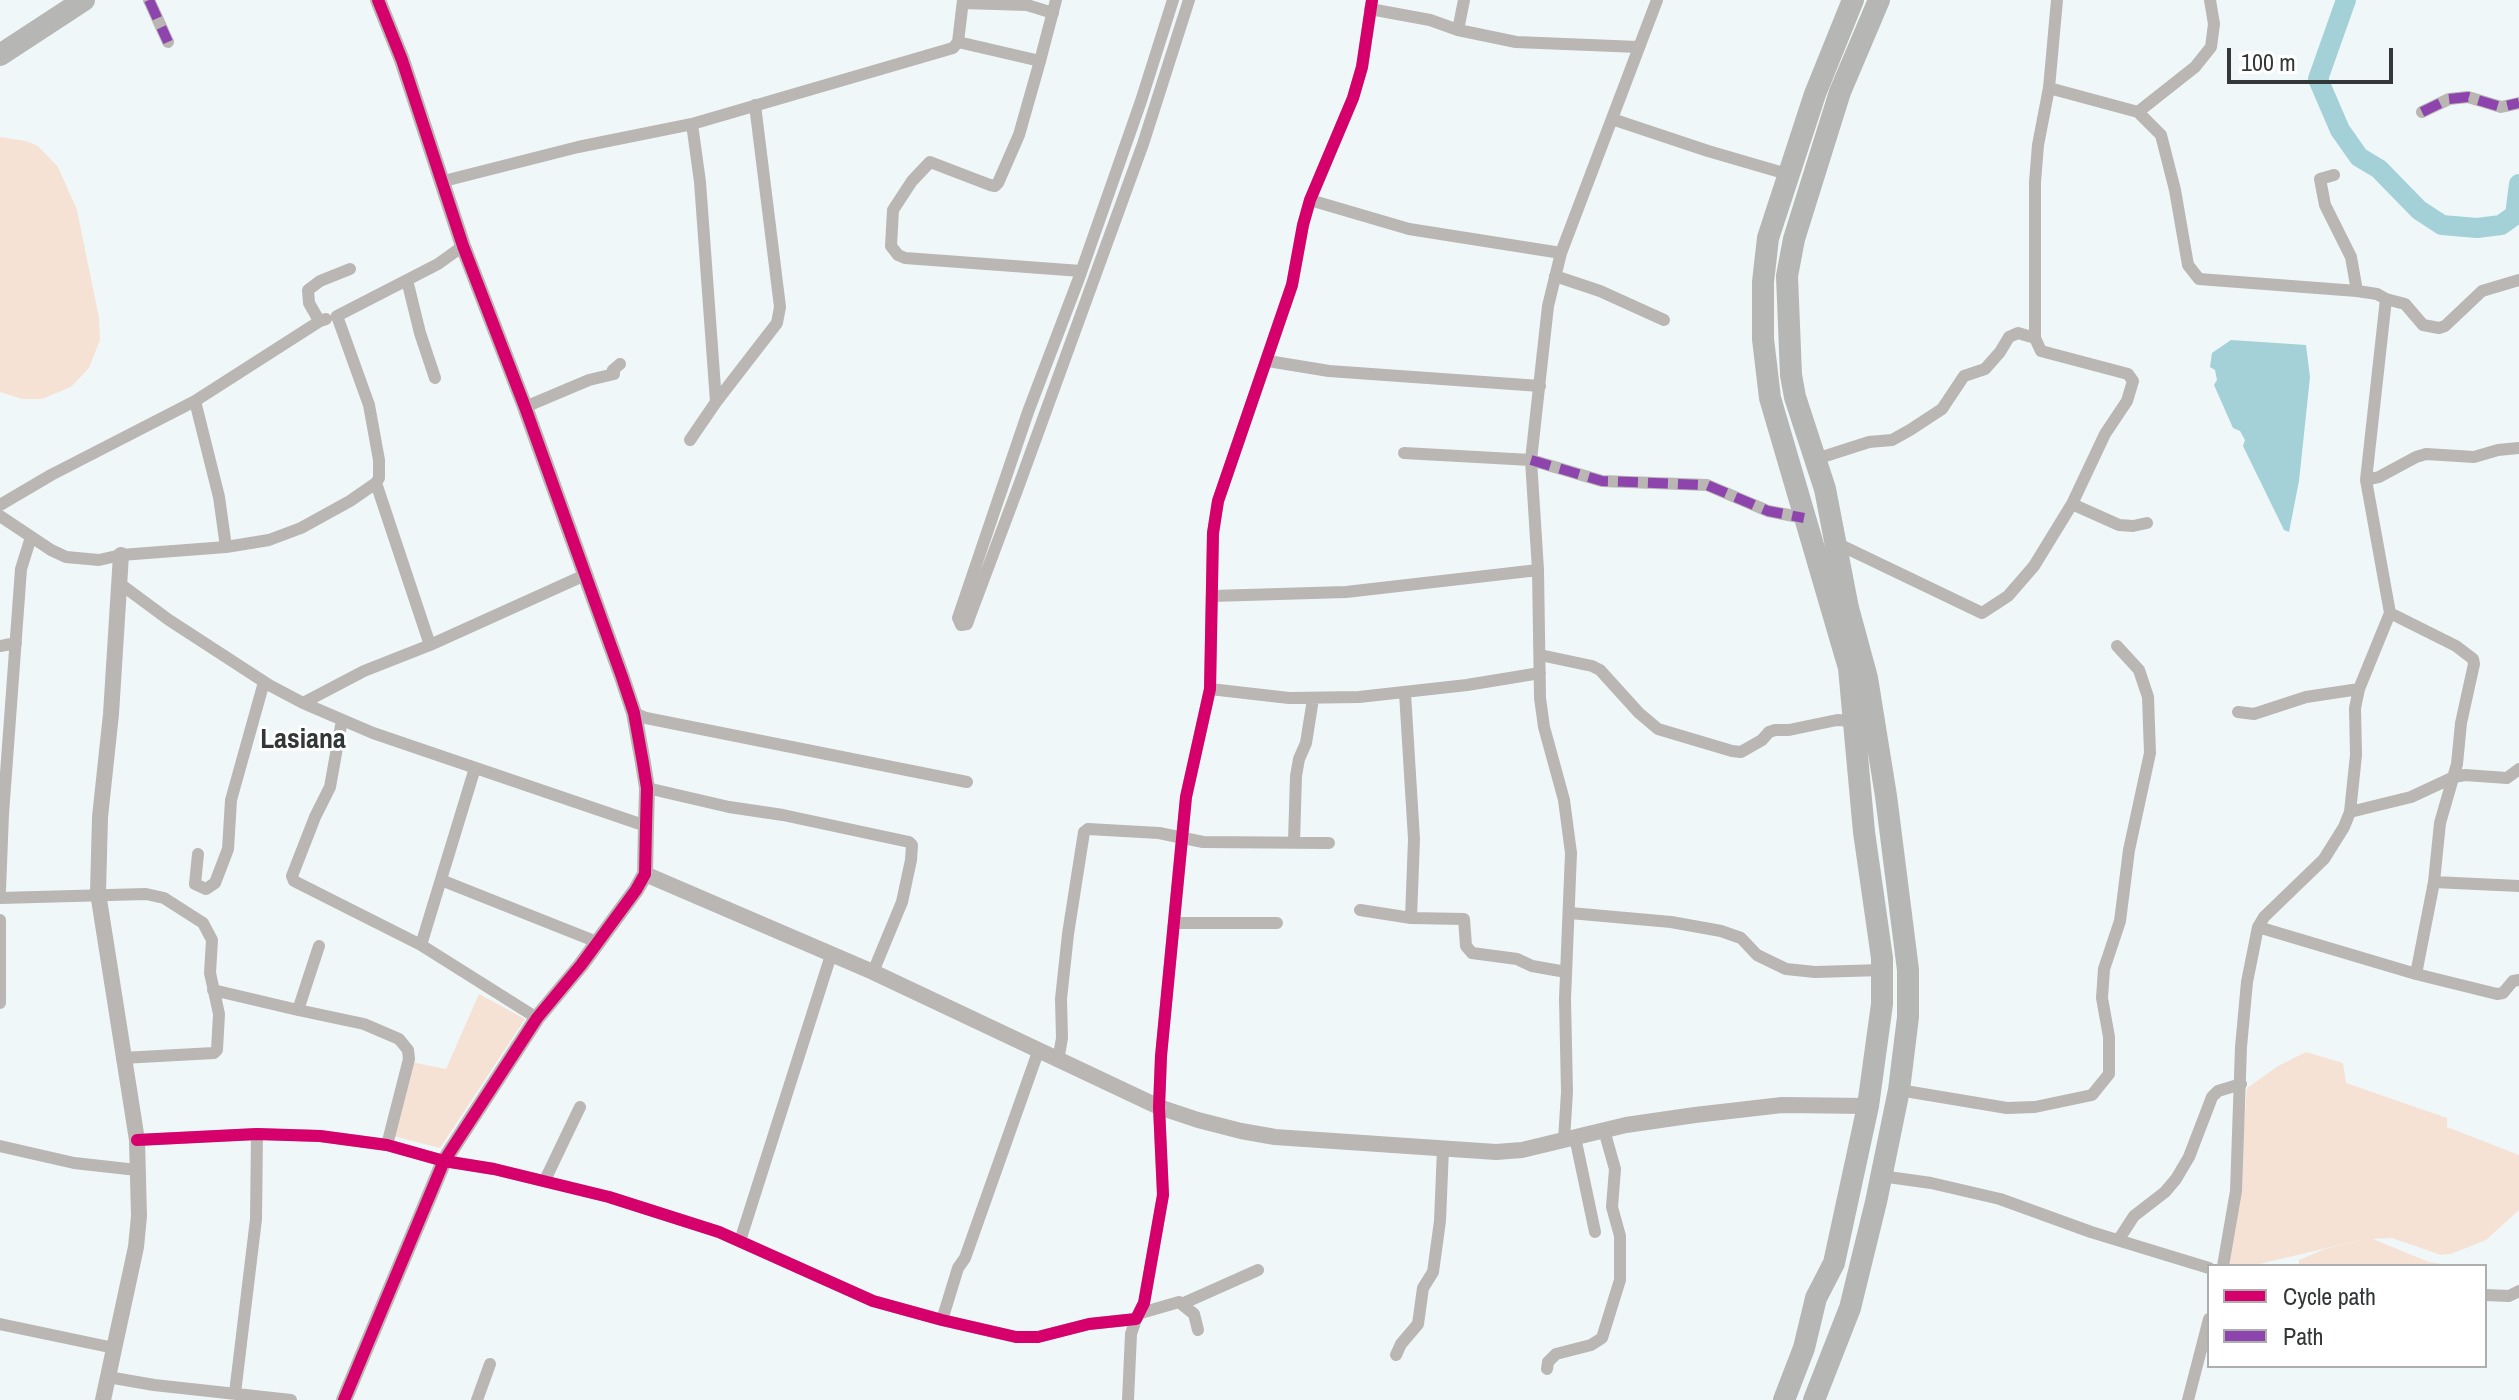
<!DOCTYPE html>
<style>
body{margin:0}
#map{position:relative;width:2519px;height:1400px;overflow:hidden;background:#f0f7f8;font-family:"Archivo Narrow",sans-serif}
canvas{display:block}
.legend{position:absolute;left:2207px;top:1264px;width:280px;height:104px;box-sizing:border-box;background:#fff;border:2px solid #adafaf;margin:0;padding:10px 14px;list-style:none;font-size:24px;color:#333738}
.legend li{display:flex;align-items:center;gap:16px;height:40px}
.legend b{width:40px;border:2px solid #adafaf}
.scale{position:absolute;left:2227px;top:48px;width:166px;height:36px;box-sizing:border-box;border:4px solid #333738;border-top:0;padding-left:10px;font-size:24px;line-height:28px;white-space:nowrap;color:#333738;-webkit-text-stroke:6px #fff;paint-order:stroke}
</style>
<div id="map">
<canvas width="2519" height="1400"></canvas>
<ul class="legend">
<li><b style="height:10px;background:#d6006c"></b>Cycle path</li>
<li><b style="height:10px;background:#8e44ad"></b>Path</li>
</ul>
<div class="scale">100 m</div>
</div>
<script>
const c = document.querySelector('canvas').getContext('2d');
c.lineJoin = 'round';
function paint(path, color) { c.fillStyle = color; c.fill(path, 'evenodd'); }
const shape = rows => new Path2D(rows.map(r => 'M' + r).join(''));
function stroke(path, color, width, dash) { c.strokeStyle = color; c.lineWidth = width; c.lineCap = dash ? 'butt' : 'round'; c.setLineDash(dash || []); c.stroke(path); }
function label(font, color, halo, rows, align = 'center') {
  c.font = font + ' "Archivo Narrow",sans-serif'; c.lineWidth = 6; c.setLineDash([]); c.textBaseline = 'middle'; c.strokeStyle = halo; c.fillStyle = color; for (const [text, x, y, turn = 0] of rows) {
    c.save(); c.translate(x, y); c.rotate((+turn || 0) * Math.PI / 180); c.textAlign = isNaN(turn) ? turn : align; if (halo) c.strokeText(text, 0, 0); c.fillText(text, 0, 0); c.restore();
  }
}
paint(shape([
 [0,137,26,141,38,146,58,167,77,210,99,318,100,340,89,368,71,387,42,399,22,399,0,392],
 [479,994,525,1019,440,1148,393,1136,411,1062,446,1069],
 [2306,1052,2343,1063,2346,1083,2447,1118,2447,1127,2519,1155,2519,1210,2486,1240,2451,1254,2441,1255,2392,1238,2373,1239,2429,1262,2454,1266,2299,1266,2299,1260,2325,1249,2365,1239,2251,1266,2225,1266,2242,1150,2247,1088,2278,1066]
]), '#f6e2d5');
paint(shape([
 [2231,340,2306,345,2310,377,2299,481,2289,532,2284,530,2243,446,2245,440,2240,431,2233,428,2214,385,2217,380,2215,370,2210,367,2212,353]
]), '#a4d0d8');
stroke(shape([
 [2346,0,2318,79,2340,130,2359,157,2379,169,2419,210,2442,225,2477,228,2501,225,2515,215,2519,184]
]), '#a4d0d8', 20);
stroke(shape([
 [149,0,168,42],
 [1173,0,1141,101,1079,278,1028,412,958,618,961,625,967,624,971,613,1019,485,1143,144,1189,0],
 [963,3,1027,5,1053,13],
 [1370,9,1430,20,1458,30,1516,42,1638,47],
 [1458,30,1464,0],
 [958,42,1040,61,1056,0],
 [1040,61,1019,135,998,183,995,186,990,185,930,162,912,181,893,210,891,246,898,255,905,258,1081,271],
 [2049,88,2057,0],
 [2138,112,2195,67,2211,47,2214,24,2210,0],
 [2422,112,2449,99,2468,97,2501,107,2519,103],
 [1612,119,1708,151,1787,174],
 [692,124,700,182,716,402,777,323,780,307,755,105],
 [2334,175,2320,179,2325,205,2351,257,2357,291],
 [440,182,578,147,692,124,953,48,958,42,963,0],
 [1310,200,1409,229,1561,253],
 [1555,276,1600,291,1664,320],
 [407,280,420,333,435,378],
 [2386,299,2405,304,2423,325,2439,328,2445,326,2482,291,2519,280],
 [326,319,320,321,317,317,309,303,308,290,320,281,350,269],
 [1268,361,1329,371,1540,386],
 [195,401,219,497,226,547],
 [525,407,589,380,614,374,613,370,620,364],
 [690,440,716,402],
 [1404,453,1531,460,1602,481,1707,485,1768,511,1804,518],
 [1816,459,1869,442,1892,440,1910,430,1942,409,1964,376,1985,369,2000,352,2009,337,2018,333,2035,338],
 [2366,480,2379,477,2416,457,2426,454,2474,457,2498,450,2519,448],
 [376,483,430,645],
 [2072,504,2105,434,2127,401,2133,381,2128,374,2041,351,2035,338,2035,182,2038,145,2049,88,2138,112,2161,135,2175,190,2188,265,2199,279,2357,291,2377,294,2386,299,2366,480,2390,613,2359,689,2355,708,2356,755,2350,812],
 [0,505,51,475,195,401,320,321],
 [0,516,51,550,66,557,99,560,121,555,226,547,269,540,301,528,350,501,376,483,379,478,379,460,369,405,337,316,438,264,463,246],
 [1836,543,1982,613,2008,596,2034,566,2072,504,2119,525,2133,526,2147,523],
 [119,583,169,620,269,685,303,703,373,733,646,826],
 [1212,596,1346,592,1538,570],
 [0,646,16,643],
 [1540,655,1592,666,1600,670,1639,713,1658,729,1732,751,1741,752,1762,740,1769,732,1775,730,1789,730,1837,720,1854,721],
 [1210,689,1289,698,1359,697,1467,685,1540,673],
 [1405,693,1414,839,1411,918],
 [303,703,364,671,430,645,585,575],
 [2238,712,2254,714,2306,697,2359,689],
 [634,713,646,718,967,782],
 [342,720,330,787,315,817,292,876,294,881,421,945,537,1018],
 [647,788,729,807,783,815,909,842,912,845,911,860,902,902,873,972],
 [1294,842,1296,776,1299,759,1306,743,1313,699],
 [198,854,195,884,206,889,215,883,228,849,231,800,264,682],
 [441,880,597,942],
 [2434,882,2519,886],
 [0,890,3,814,21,569,31,537],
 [0,898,146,894,164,898,203,923,212,940,210,973,219,1014,217,1050,214,1053,122,1058],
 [1360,910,1411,918,1464,919,1466,946,1472,953,1517,959,1532,966,1566,972],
 [1570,913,1671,922,1721,931,1741,938,1757,955,1786,969,1815,972,1882,970],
 [0,920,0,1003],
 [1174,923,1277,923],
 [2258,927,2416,974,2434,882,2440,823,2457,764,2461,723,2474,664,2473,659,2456,646,2390,613],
 [421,945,475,768],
 [319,946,298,1010,364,1024,399,1039,408,1050,409,1059,387,1145],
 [2416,974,2497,994,2503,993,2513,981,2519,980],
 [213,990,298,1010],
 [1058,1061,1062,1038,1061,999,1068,934,1084,832,1088,829,1159,833,1203,842,1329,843],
 [1899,1090,2007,1108,2035,1107,2092,1095,2109,1074,2109,1037,2102,998,2104,969,2120,921,2129,850,2150,753,2148,697,2139,670,2117,646],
 [1575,1137,1595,1232],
 [137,1140,257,1134,320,1136,387,1145,444,1161,494,1169,609,1197,719,1232,873,1301,942,1320,1016,1337,1038,1337,1089,1324,1136,1319,1144,1303,1163,1195,1159,1107,1161,1056,1186,797,1210,689,1213,533,1218,501,1292,285,1303,225,1310,200,1353,98,1362,67,1372,0],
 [1564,1140,1567,1092,1565,999,1571,853,1564,800,1544,727,1540,698,1538,570,1531,460,1548,306,1561,253,1657,0],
 [0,1146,74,1163,137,1170],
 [1881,1176,1931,1183,2000,1199,2091,1232,2209,1268],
 [545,1180,580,1107],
 [2119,1239,2134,1216,2165,1192,2176,1179,2189,1157,2212,1097,2218,1091,2241,1084],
 [740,1241,831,955],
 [2223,1266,2236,1191,2241,1047,2247,982,2258,927,2264,917,2324,859,2344,827,2350,812,2411,797,2454,777,2465,775,2507,778,2519,769],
 [2485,1295,2509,1296,2519,1291],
 [1184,1303,1258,1270],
 [1141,1313,1179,1302,1194,1314,1198,1330],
 [942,1320,958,1268,965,1258,1038,1052],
 [0,1324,114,1348],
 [1396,1355,1401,1344,1418,1324,1423,1288,1433,1272,1440,1221,1443,1149],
 [1547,1369,1548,1362,1556,1354,1591,1345,1602,1338,1620,1280,1620,1236,1612,1207,1615,1169,1604,1130],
 [108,1377,154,1385,291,1400],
 [235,1393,256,1219,257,1134],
 [477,1400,490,1364],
 [1128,1400,1131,1334,1136,1319],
 [2188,1400,2209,1319]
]), '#b9b6b3', 12);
stroke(shape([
 [645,874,873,972,1159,1107,1198,1120,1241,1131,1275,1137,1496,1152,1522,1150,1626,1125,1695,1115,1782,1105,1868,1106],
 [103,1400,136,1247,139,1216,137,1140,98,893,100,817,111,714,121,555],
 [344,1400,444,1161,537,1018,581,965,636,890,645,874,646,826,647,788,643,763,634,713,622,677,525,407,463,246,402,60,378,0]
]), '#b9b6b3', 16);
stroke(shape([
 [0,55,84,0],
 [1784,1400,1804,1348,1816,1298,1834,1263,1868,1106,1882,1004,1882,958,1864,832,1849,668,1770,398,1763,339,1763,282,1768,238,1815,94,1853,0],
 [1814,1400,1850,1308,1876,1202,1899,1090,1908,1017,1908,970,1886,796,1867,678,1848,608,1825,489,1795,397,1791,375,1787,276,1794,239,1840,92,1879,0]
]), '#b6b6b4', 22);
stroke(shape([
 [149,0,168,42],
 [2422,112,2449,99,2468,97,2501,107,2519,103],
 [1531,460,1602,481,1707,485,1768,511,1804,518]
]), '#8e44ad', 10, [20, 10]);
stroke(shape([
 [137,1140,257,1134,320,1136,387,1145,444,1161,494,1169,609,1197,719,1232,873,1301,942,1320,1016,1337,1038,1337,1089,1324,1136,1319,1144,1303,1163,1195,1159,1107,1161,1056,1186,797,1210,689,1213,533,1218,501,1292,285,1303,225,1310,200,1353,98,1362,67,1372,0],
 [344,1400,444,1161,537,1018,581,965,636,890,645,874,646,826,647,788,643,763,634,713,622,677,525,407,463,246,402,60,378,0]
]), '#d6006c', 12);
label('bold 28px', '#333738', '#fff', [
 ["Lasiana",303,740]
]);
</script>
